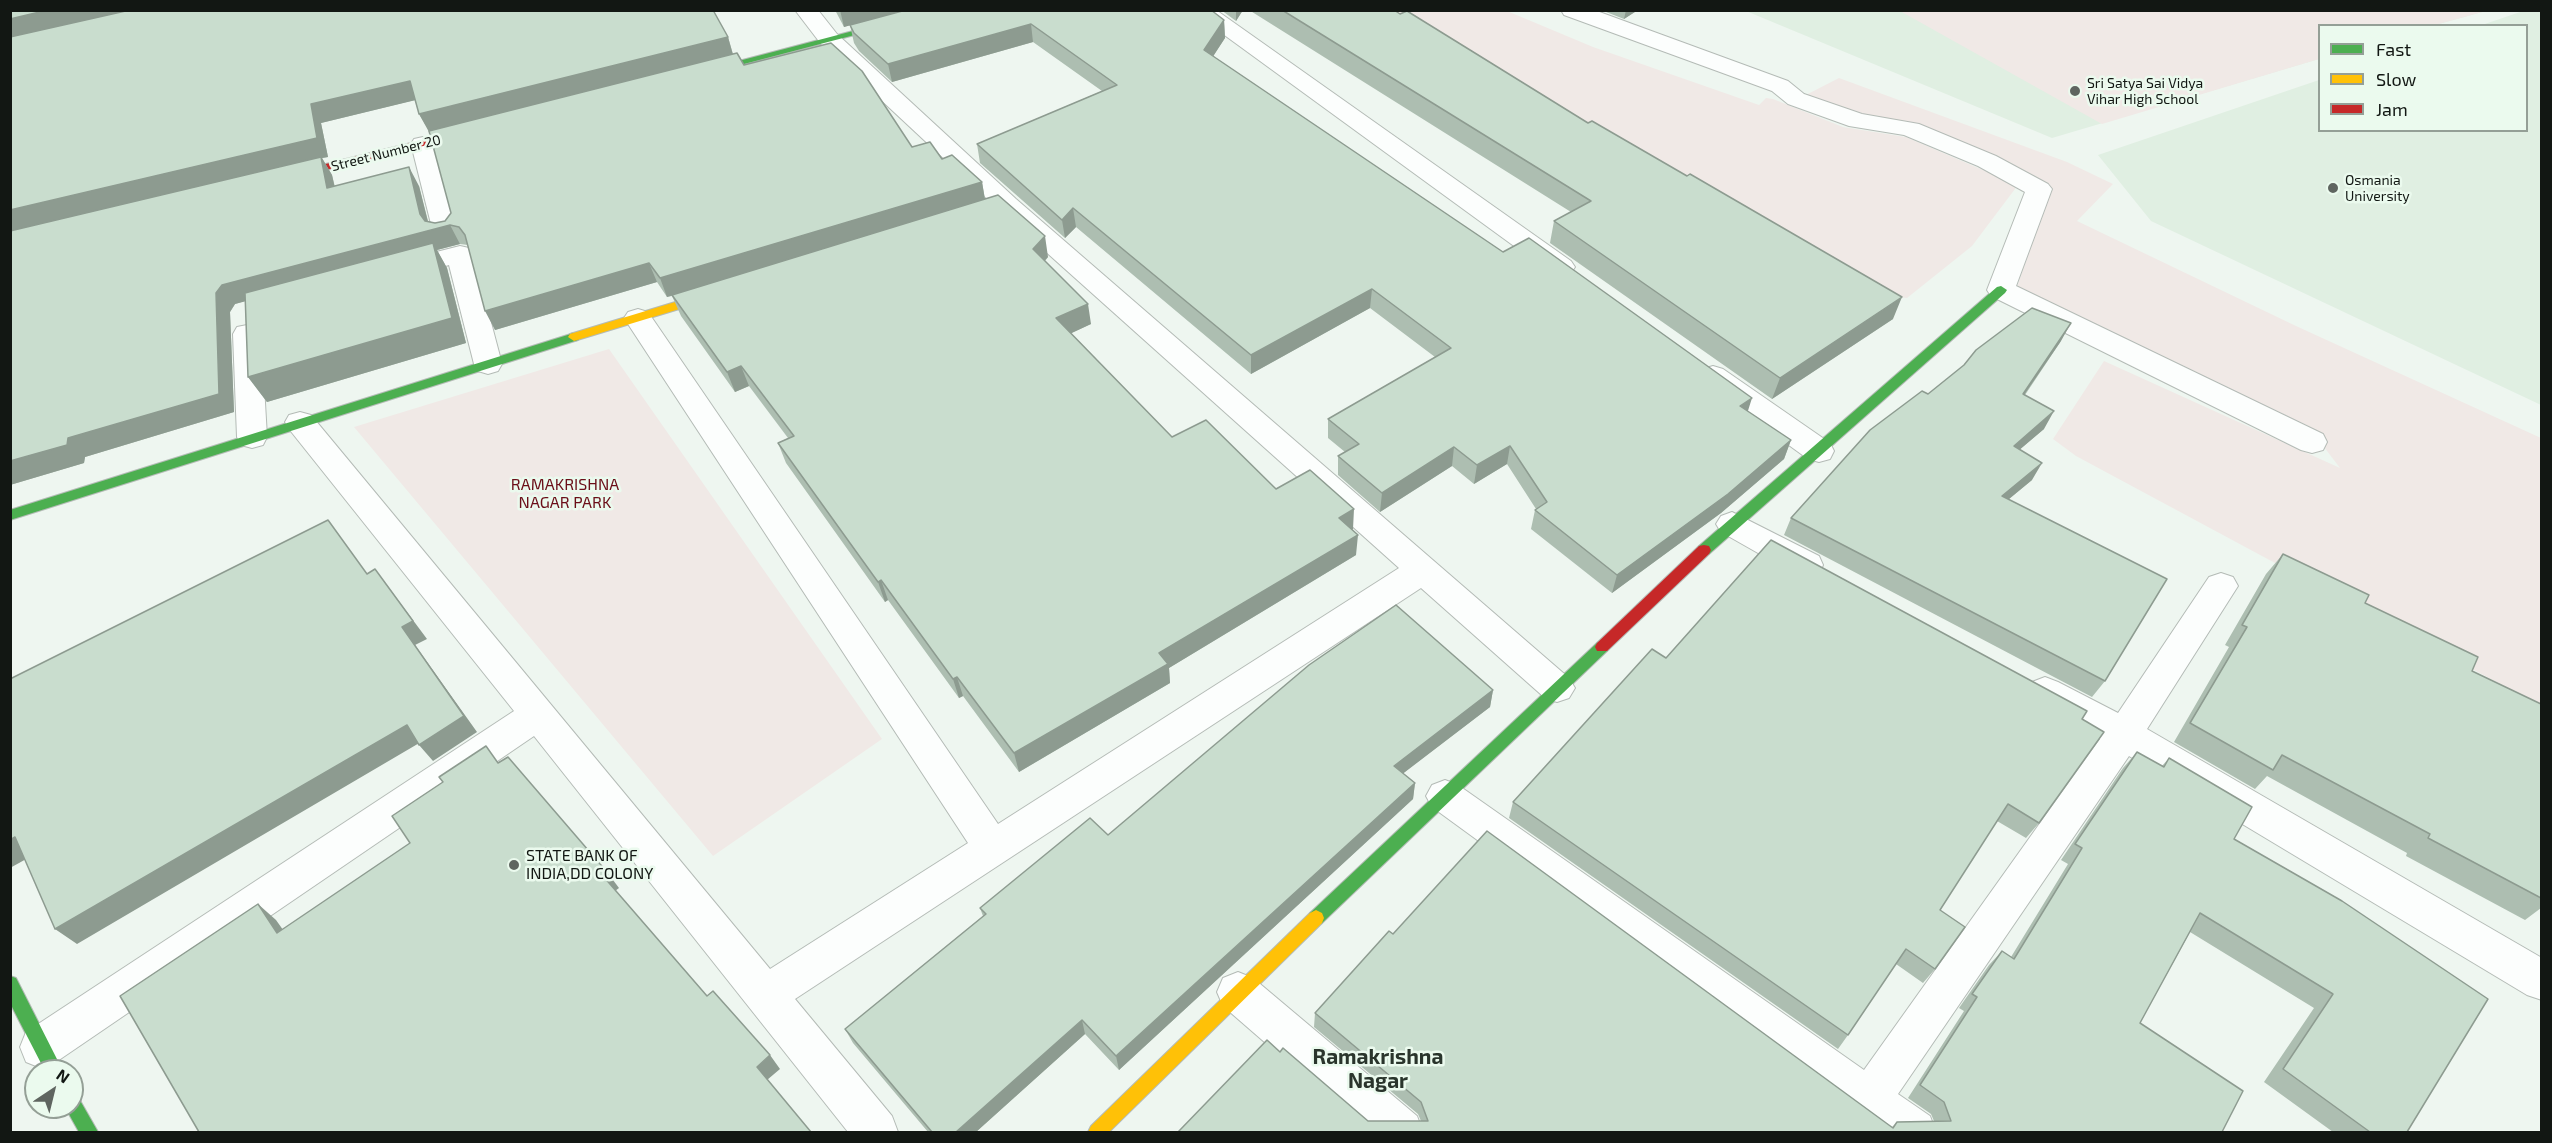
<!DOCTYPE html>
<style>
body{margin:0}
#map{position:relative;width:2552px;height:1143px;overflow:hidden;background:#eef6f0;font-family:"Exo 2",sans-serif}
canvas{display:block}
.frame{position:absolute;inset:0;border:12px solid #121713;pointer-events:none}
.legend{position:absolute;left:2318px;top:24px;width:210px;height:108px;box-sizing:border-box;background:#ebfaee;border:2px solid #949f96;margin:0;padding:8px 10px;list-style:none;font-size:18px;color:#121713}
.legend li{display:flex;align-items:center;gap:12px;height:30px}
.legend b{width:30px;border:2px solid #949f96}
.north{position:absolute;left:24px;top:1059px;width:60px;height:60px;box-sizing:border-box;background:#ebfaee;border:2px solid #949f96;border-radius:50%;rotate:35deg;font-size:16px;font-weight:700;line-height:24px;text-align:center;color:#121713}
.north::after{content:'';display:block;margin:auto;width:21px;height:27px;background:#5f6560;clip-path:polygon(50% 0,100% 100%,50% 72%,0 100%)}
</style>
<div id="map">
<canvas width="2552" height="1143"></canvas>
<div class="frame"></div>
<ul class="legend">
<li><b style="height:8px;background:#4caf50"></b>Fast</li>
<li><b style="height:8px;background:#ffc107"></b>Slow</li>
<li><b style="height:8px;background:#c62828"></b>Jam</li>
</ul>
<div class="north">N</div>
</div>
<script>
const c = document.querySelector('canvas').getContext('2d');
c.lineJoin = 'round';
function paint(path, color) { c.fillStyle = color; c.fill(path, 'evenodd'); }
const shape = rows => new Path2D(rows.map(r => 'M' + r).join(''));
function stroke(path, color, width, dash) { c.strokeStyle = color; c.lineWidth = width; c.lineCap = dash ? 'butt' : 'round'; c.setLineDash(dash || []); c.stroke(path); }
function label(font, color, halo, rows, align = 'center') {
  c.font = font + ' "Exo 2",sans-serif'; c.lineWidth = 5; c.setLineDash([]); c.textBaseline = 'middle'; c.strokeStyle = halo; c.fillStyle = color; for (const [text, x, y, turn = 0] of rows) {
    c.save(); c.translate(x, y); c.rotate((+turn || 0) * Math.PI / 180); c.textAlign = isNaN(turn) ? turn : align; if (halo) c.strokeText(text, 0, 0); c.fillText(text, 0, 0); c.restore();
  }
}
paint(shape([
 [2526,10,2542,11,2541,405,2151,221,2098,155,2319,80,2320,130,2526,130,2526,26,2482,25],
 [1746,11,2486,11,2435,25,2320,26,2319,59,2052,138]
]), '#e0efe2');
paint(shape([
 [1382,11,1507,11,1593,47,1759,105,1766,98,1773,99,1843,127,1906,137,2018,185,1972,246,1907,298,1889,296],
 [1900,11,2486,11,2435,25,2320,26,2319,59,2102,124],
 [1839,78,2067,162,2113,184,2077,221,2296,326,2541,438,2541,706,2076,456,2053,439,2104,361,2340,468,2308,426,2017,287,2049,189,1989,157,1859,119,1802,97],
 [609,349,882,739,713,856,354,427]
]), '#f0e9e6');
const street = shape([
 [795,10,818,10,837,34,1016,199,1569,678,1575,688,1569,698,1557,702,1545,698,1421,588,795,999,892,1116,898,1132,848,1132,534,736,56,1062,41,1068,26,1062,20,1047,26,1032,514,711,289,429,285,422,289,415,300,412,311,415,770,969,968,843,628,324,624,318,628,312,638,309,648,312,998,824,1399,568,998,209,821,44,795,10],
 [1190,10,1216,10,1571,261,1575,267,1571,273,1561,275,1551,273,1190,10],
 [1561,10,1594,10,1788,81,1804,94,1862,114,1919,124,1996,156,2048,184,2052,189,2016,286,2323,434,2327,442,2323,450,2312,453,2301,450,1991,296,1987,290,2025,192,1978,166,1904,135,1849,126,1788,104,1772,91,1564,15,1561,10],
 [423,137,432,139,435,144,459,232,455,238,446,240,437,238,433,232,411,144,414,139,423,137],
 [460,246,469,248,473,254,502,364,498,371,488,374,478,371,474,364,449,265,399,279,389,276,385,270,389,264,460,246],
 [247,325,257,327,261,334,267,437,263,445,252,448,241,445,237,437,233,334,237,327,247,325],
 [1713,366,1723,369,1830,443,1834,451,1830,459,1819,462,1808,459,1703,383,1698,376,1703,369,1713,366],
 [1732,512,1819,556,1823,565,1819,574,1807,578,1795,574,1721,532,1716,524,1721,516,1732,512],
 [2221,573,2233,577,2238,586,2147,729,2542,958,2542,1000,2527,995,2129,756,1898,1094,1930,1116,1936,1132,1878,1132,1432,807,1426,796,1432,785,1445,780,1458,785,1864,1070,2100,739,2032,702,2027,692,2032,682,2045,677,2058,682,2118,713,2209,577,2221,573],
 [1238,972,1253,978,1417,1116,1423,1132,1368,1132,1223,1006,1217,992,1223,978,1238,972]
]);
const fast = shape([
 [933,10,950,10,698,76,693,73,933,10],
 [2001,286,2007,290,2005,293,1709,554,1699,554,1697,550,1699,546,1997,287,2001,286],
 [574,333,578,334,580,337,578,340,10,520,10,510,574,333],
 [1602,641,1607,643,1609,647,1607,651,1322,923,1316,926,1310,923,1308,918,1310,913,1597,643,1602,641],
 [10,976,16,978,63,1071,45,1071,10,1003,10,976],
 [72,1094,78,1097,98,1132,79,1132,65,1107,72,1107,72,1094]
]);
const slow = shape([
 [718,289,722,290,722,296,574,341,568,337,570,334,718,289],
 [1316,910,1322,913,1324,918,1322,923,1109,1132,1088,1132,1091,1126,1310,913,1316,910]
]);
const jam = shape([
 [476,127,481,130,480,132,285,180,280,177,281,175,476,127],
 [1704,545,1709,546,1711,550,1709,554,1607,651,1597,651,1595,647,1597,643,1699,546,1704,545]
]);
stroke(street, '#b4bbb6', 2);
stroke(fast, '#b4bbb6', 2);
stroke(slow, '#b4bbb6', 2);
stroke(jam, '#b4bbb6', 2);
paint(street, '#fcfefd');
paint(fast, '#4caf50');
paint(slow, '#ffc107');
paint(jam, '#c62828');
paint(shape([
 [10,10,728,37,733,54,744,65,912,147,942,159,982,182,985,199,1048,257,1045,261,1091,324,1071,333,1172,437,1353,529,1352,530,1356,555,1169,668,1170,683,1019,772,963,696,959,698,888,600,885,602,786,463,778,443,788,438,749,386,735,392,681,316,672,296,667,297,657,282,495,330,468,245,460,244,437,250,447,268,466,343,267,402,248,377,245,301,235,304,230,312,234,412,85,457,84,463,10,485],
 [415,100,419,114,430,132,451,213,445,221,435,223,428,221,419,186,335,187,332,175,322,158,328,157,321,123],
 [835,10,1211,10,1224,20,1225,38,1213,56,1503,252,1791,440,1784,459,1721,513,1612,593,1531,529,1535,510,1536,509,1507,464,1474,484,1452,466,1380,512,1338,475,1338,456,1345,452,1328,438,1328,419,1435,357,1370,308,1251,374,1076,227,1065,238,980,163,977,144,1102,91,1033,42,892,82,859,51,854,43,850,25,844,27],
 [1221,10,1243,10,1236,21],
 [1249,10,1394,10,1893,319,1772,399,1550,243,1554,221,1571,212],
 [1601,10,1638,10,1624,19],
 [2061,341,2025,395,2044,429,2020,449,2032,480,2009,499,2105,681,2092,697,1784,535,1791,518,1928,394],
 [2283,554,2365,603,2472,671,2541,704,2541,908,2525,920,2406,856,2407,853,2267,776,2255,789,2174,742,2229,647,2225,645,2266,574],
 [1666,658,2082,719,2039,823,2026,838,1997,821,1940,910,1935,969,1923,983,1896,964,1848,1035,1838,1049,1509,818,1513,802],
 [1493,690,1490,707,1403,773,1415,783,1413,799,1119,1070,1085,1034,976,1132,928,1132,853,1043,845,1029,983,916,980,908,1108,835],
 [2137,752,2162,766,2169,758,2234,839,2342,901,2407,1132,2333,1132,2264,1082,2314,1008,2190,932,2140,1023,2222,1132,1178,1132,1280,1052,1368,1121,1421,1121,1418,1114,1314,1027,1315,1013,1393,934,1892,1127,1897,1122,1934,1121,1931,1114,1908,1098,1964,1011,1959,1008,1989,965,2002,951,2011,957,2068,864,2061,860,2123,768]
]), '#adbeb1');
paint(shape([
 [48,10,141,10,10,40,10,19],
 [840,10,907,10,844,27],
 [1236,10,1243,10,1236,21],
 [1626,10,1638,10,1624,19],
 [1224,20,1225,38,1205,69,1204,50],
 [1031,24,1033,42,892,82,888,64],
 [728,37,733,55,429,132,419,114],
 [410,81,420,99,321,123,328,157,322,158,332,175,339,207,10,233,10,210,311,104],
 [409,167,419,186,430,230,450,225,460,244,437,250,447,268,466,343,267,402,248,377,435,251,235,304,230,312,234,412,85,457,84,463,10,485,10,461,68,438,216,293,222,285,420,214],
 [982,182,985,200,667,297,660,278],
 [1073,208,1076,227,1065,238,1062,220],
 [1045,236,1048,257,1036,270,1033,249],
 [649,263,657,282,495,330,485,311],
 [1372,289,1370,308,1251,374,1251,355],
 [1902,297,1893,319,1772,399,1780,378],
 [1088,304,1091,324,1059,339,1056,318],
 [2071,323,2061,341,2013,411,2023,394],
 [741,366,749,386,735,392,727,372],
 [1752,398,1746,417,1740,406],
 [2054,411,2044,429,2004,463,2014,446],
 [1791,440,1784,459,1721,513,1612,593,1617,575],
 [1510,446,1507,464,1474,484,1477,465],
 [1454,447,1452,466,1380,512,1382,493],
 [2042,463,2032,480,1992,513,2002,496],
 [1354,509,1353,529,1338,538,1339,518],
 [1358,535,1356,555,1169,668,1170,683,1019,772,1014,753,1159,653],
 [375,569,427,639,415,645,477,732,433,761,419,745,402,627],
 [881,580,888,600,885,602,878,582],
 [957,677,963,696,959,698,953,679],
 [1493,690,1490,707,1392,782,1394,766],
 [407,725,421,742,77,944,55,929],
 [1415,783,1413,799,1119,1070,1116,1056],
 [15,837,37,853,10,868,10,840],
 [607,872,619,888,615,891,603,876],
 [258,904,276,920,296,948,277,933],
 [1082,1020,1085,1034,976,1132,956,1132],
 [770,1055,780,1069,767,1080,757,1067]
]), '#8d9b90');
const building = shape([
 [10,10,48,10,10,19,10,10],
 [130,10,713,10,728,37,419,114,410,81,311,104,317,138,10,210,10,37,130,10],
 [906,10,1211,10,1224,20,1204,50,1503,252,1529,238,1752,398,1740,406,1791,440,1728,494,1617,575,1535,510,1547,502,1510,446,1477,465,1454,447,1382,493,1338,456,1359,444,1328,419,1451,348,1372,289,1251,355,1073,208,1062,220,977,144,1117,85,1031,24,888,64,854,33,850,25,906,10],
 [1282,10,1394,10,1400,14,1407,11,1588,123,1592,121,1687,176,1690,174,1902,297,1780,378,1554,221,1591,201,1282,10],
 [831,43,862,71,912,147,930,142,942,159,952,155,982,182,660,278,649,263,485,311,465,235,459,227,450,225,222,285,216,293,219,394,68,438,67,445,10,461,10,231,321,157,327,188,409,167,420,214,425,221,435,223,445,221,451,213,429,131,737,53,744,65,831,43],
 [998,195,1045,236,1033,249,1088,304,1056,318,1172,437,1206,420,1276,489,1310,470,1354,509,1339,518,1358,535,1159,653,1168,664,1014,753,957,677,953,679,881,580,878,582,778,443,794,436,741,366,727,372,672,295,998,195],
 [433,243,452,318,248,377,245,293,433,243],
 [2032,308,2071,323,2023,394,2054,411,2014,446,2042,463,2002,496,2167,579,2105,681,1791,518,1870,430,1922,391,1928,394,1964,365,1976,350,2032,308],
 [328,520,367,574,375,569,413,621,402,627,464,716,419,745,407,725,55,929,15,837,10,840,10,679,328,520],
 [1771,540,2087,711,2082,719,2104,732,2039,823,2008,804,1940,910,1965,927,1935,969,1906,949,1848,1035,1513,802,1652,649,1666,658,1771,540],
 [2283,554,2369,595,2365,603,2478,657,2472,671,2541,704,2541,898,2428,838,2430,834,2282,755,2273,770,2190,723,2247,627,2242,625,2283,554],
 [1396,605,1493,690,1394,766,1415,783,1116,1056,1082,1020,956,1132,932,1132,845,1029,986,914,980,908,1090,818,1108,835,1309,665,1396,605],
 [486,746,498,763,508,757,607,872,603,876,707,996,713,991,770,1055,757,1067,811,1132,199,1132,120,996,258,904,277,933,410,843,392,816,443,782,439,777,486,746],
 [2137,752,2164,767,2169,758,2252,807,2234,839,2342,901,2488,999,2407,1132,2370,1132,2283,1069,2333,994,2200,913,2140,1023,2243,1091,2222,1132,1178,1132,1267,1040,1280,1052,1283,1048,1368,1121,1428,1121,1421,1102,1315,1013,1389,931,1393,934,1487,831,1893,1128,1897,1122,1951,1121,1944,1102,1920,1085,1977,997,1972,994,2002,951,2014,959,2082,848,2075,844,2137,752]
]);
paint(building, '#c9ddce');
stroke(building, '#8d9b90', 1.5);
for (const [x, y, r, color] of [
 [2075,91,6,"#5f6560"],
 [2333,188,6,"#5f6560"],
 [514,865,6,"#5f6560"]
]) { const dot = new Path2D(); dot.arc(x, y, r, 0, 2 * Math.PI); c.fillStyle = color; c.fill(dot); stroke(dot, '#ebfaee', 2); }
label('14px', '#121713', '#ebfaee', [
 ["Sri Satya Sai Vidya",2087,83],
 ["Vihar High School",2087,99],
 ["Osmania",2345,180],
 ["University",2345,196]
], 'left');
label('14px', '#121713', '#ebfaee', [
 ["Street Number 20",386,153,-14]
]);
label('16px', '#6b0e18', '#ebfaee', [
 ["RAMAKRISHNA",565,485],
 ["NAGAR PARK",565,503]
]);
label('16px', '#121713', '#ebfaee', [
 ["STATE BANK OF",526,856],
 ["INDIA,DD COLONY",526,874]
], 'left');
label('bold 21px', '#2a352c', '#ebfaee', [
 ["Ramakrishna",1378,1057],
 ["Nagar",1378,1081]
]);
</script>
